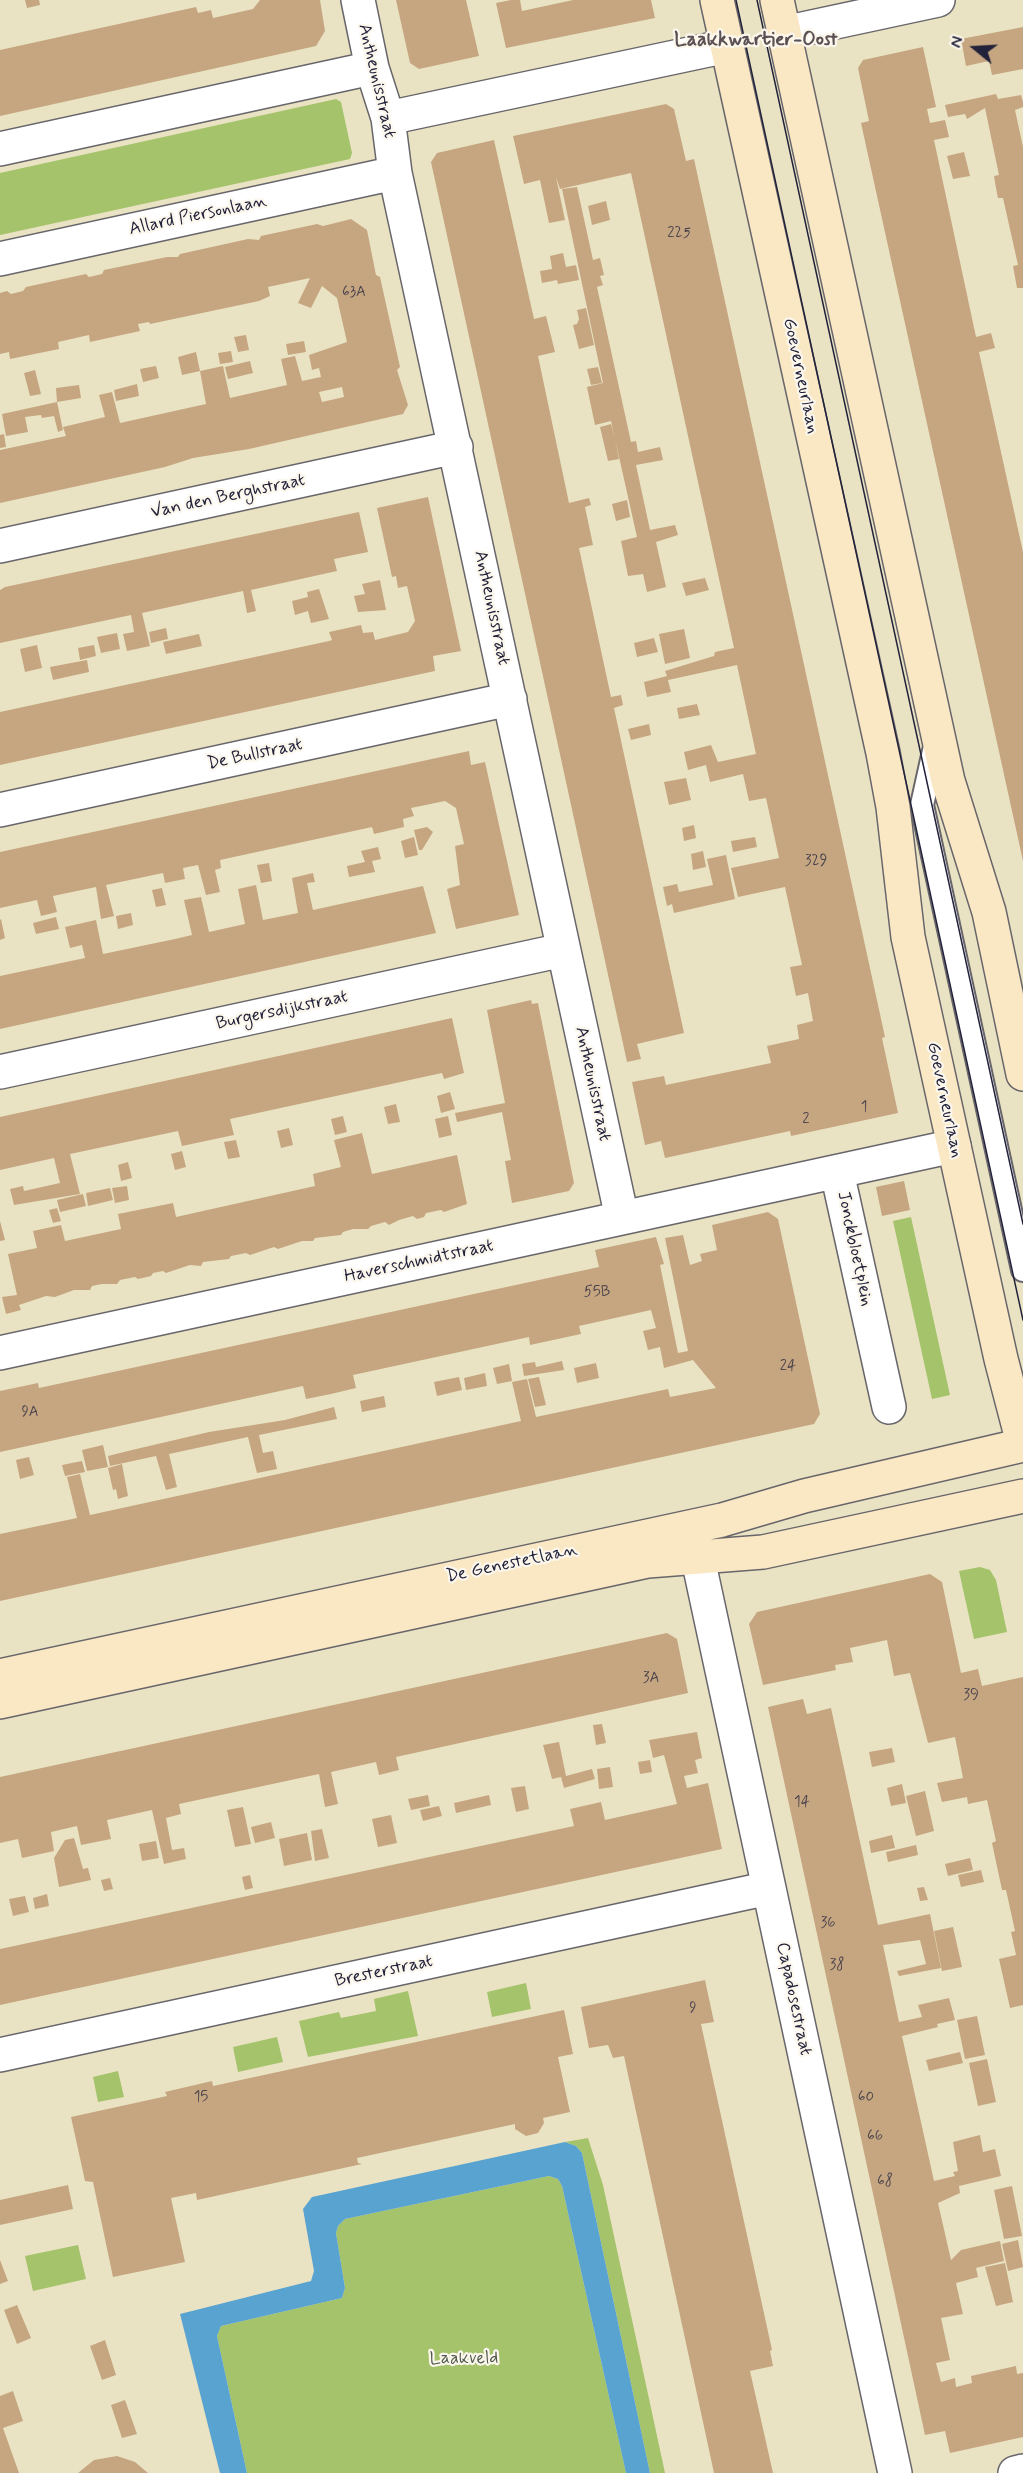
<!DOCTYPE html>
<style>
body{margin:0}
#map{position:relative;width:1023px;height:2473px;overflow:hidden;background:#eae3c3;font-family:Mynerve,sans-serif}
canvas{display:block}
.north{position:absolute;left:945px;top:18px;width:60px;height:60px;-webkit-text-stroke:4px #fbf7ec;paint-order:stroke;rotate:288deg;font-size:16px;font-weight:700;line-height:24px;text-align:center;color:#22223b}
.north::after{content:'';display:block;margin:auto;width:21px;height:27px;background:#22223b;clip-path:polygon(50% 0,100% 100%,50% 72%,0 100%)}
</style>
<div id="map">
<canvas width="1023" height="2473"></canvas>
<div class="north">N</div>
</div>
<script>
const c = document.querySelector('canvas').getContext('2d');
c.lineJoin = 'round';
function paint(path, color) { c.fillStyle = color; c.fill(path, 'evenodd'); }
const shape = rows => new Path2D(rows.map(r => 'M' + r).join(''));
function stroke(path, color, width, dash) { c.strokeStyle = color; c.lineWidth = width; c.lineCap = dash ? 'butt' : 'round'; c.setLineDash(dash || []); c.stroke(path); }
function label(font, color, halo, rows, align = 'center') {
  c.font = font + ' Mynerve,sans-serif'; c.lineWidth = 4.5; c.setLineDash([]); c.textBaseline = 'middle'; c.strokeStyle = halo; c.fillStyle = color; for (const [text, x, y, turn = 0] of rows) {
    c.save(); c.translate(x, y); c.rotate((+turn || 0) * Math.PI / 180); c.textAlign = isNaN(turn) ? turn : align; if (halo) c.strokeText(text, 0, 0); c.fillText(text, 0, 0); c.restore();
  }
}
paint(shape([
 [336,99,341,102,352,153,350,159,0,235,0,173],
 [911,1217,950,1395,932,1399,893,1221],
 [980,1567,990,1570,996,1580,1007,1632,974,1639,959,1571],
 [526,1983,531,2009,492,2017,487,1992],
 [408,1991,418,2036,308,2057,299,2021,339,2012,341,2018,376,2011,374,1999],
 [277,2037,283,2062,238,2072,233,2047],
 [118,2071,124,2097,98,2102,93,2077],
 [588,2138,603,2185,665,2473,650,2473,582,2153,576,2146,565,2142],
 [549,2176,558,2179,562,2186,626,2473,247,2473,217,2336,221,2326,342,2298,345,2288,336,2233,338,2226,345,2219],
 [78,2245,86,2279,33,2291,25,2256]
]), '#a4c36b');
paint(shape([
 [565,2142,576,2146,582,2153,650,2473,626,2473,562,2186,558,2179,549,2176,345,2219,338,2226,336,2233,345,2288,342,2298,221,2326,217,2336,247,2473,220,2473,180,2314,311,2281,314,2271,303,2209,312,2197]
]), '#59a3d1');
paint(shape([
 [25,0,39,0,40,5,27,8],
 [260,0,320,0,325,31,316,46,0,116,0,50,196,7,198,13,211,10,213,18,253,9],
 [396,0,466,0,479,56,419,69,410,63],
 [511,0,520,0,522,11,573,0,651,0,655,18,506,48,496,3],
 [1023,27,1023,69,992,75,989,61,966,66,961,39],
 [923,47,936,107,927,109,930,123,945,120,949,137,934,140,976,337,991,333,995,348,979,352,1023,552,1023,861,861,123,869,121,858,68,863,60],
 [996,94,998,99,1021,95,1023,102,1023,107,1015,110,1023,147,1023,288,1017,288,1013,266,1018,265,1003,198,998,198,996,188,994,176,999,175,985,108,967,119,965,114,948,117,945,105],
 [666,104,674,109,686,161,694,159,885,1037,882,1038,898,1113,791,1136,790,1131,665,1158,661,1141,645,1145,632,1082,664,1076,666,1085,771,1063,767,1046,799,1039,797,1025,813,1021,808,993,796,996,790,967,802,965,785,887,738,897,731,868,779,858,766,798,749,801,743,774,710,782,706,765,688,770,684,752,711,745,718,762,756,754,737,665,668,680,671,692,647,697,644,682,667,676,665,671,714,656,715,652,734,648,631,173,560,189,556,177,565,220,549,223,540,180,524,184,513,136],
 [494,140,534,319,546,316,555,352,538,356,569,503,589,498,591,505,585,507,593,545,579,548,611,697,621,695,623,705,614,708,684,1033,637,1044,641,1059,627,1062,431,162,437,153],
 [964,152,970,176,953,179,947,156],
 [577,187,593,260,600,258,604,275,600,276,603,285,597,287,631,442,636,441,638,452,660,447,663,460,636,465,650,530,675,525,678,535,656,542,666,587,647,592,643,574,628,576,621,541,637,537,615,439,619,459,608,461,600,427,611,424,614,436,611,421,595,425,587,387,603,383,562,189],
 [606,201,610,220,592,225,588,206],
 [351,219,367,230,376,275,380,277,400,367,397,370,408,405,403,414,249,449,193,458,165,467,0,503,0,450,66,436,63,427,105,417,99,395,112,392,120,423,206,404,200,371,223,366,230,398,287,385,281,359,295,356,302,381,321,377,319,368,312,370,309,355,347,342,337,298,322,286,311,308,298,303,310,278,268,287,270,296,259,301,150,324,149,322,138,324,140,331,90,342,89,335,58,342,59,349,10,359,9,352,0,354,0,293,7,291,11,294,23,291,26,287,86,274,89,277,102,274,104,270,167,257,178,257,180,254,248,239,259,240,261,236,317,224,323,226],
 [342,387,344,397,322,402,319,392],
 [563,253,566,267,576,265,579,280,558,284,557,280,542,283,540,271,552,269,550,256],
 [586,308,594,345,579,349,573,325,577,324,579,319,577,310],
 [246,335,249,350,238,352,234,337],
 [304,341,306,352,288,355,286,344],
 [231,351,233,362,220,364,218,353],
 [196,352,200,371,182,375,178,357],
 [250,361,253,373,228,379,225,367],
 [156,366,159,378,143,382,140,369],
 [598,367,602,383,591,385,587,369],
 [35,370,41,394,30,396,24,373],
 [137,384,139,396,116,401,114,390],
 [79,385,81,398,57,402,56,388],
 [57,402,63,430,58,432,54,416,42,418,41,415,25,417,28,432,6,436,2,414],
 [4,434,6,447,0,448,0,435],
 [428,497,461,651,433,656,435,671,0,765,0,712,329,641,332,640,329,632,361,625,363,633,373,632,375,640,408,632,415,621,407,586,398,588,396,576,392,577,377,508],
 [627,500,630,517,616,521,612,504],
 [359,512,368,552,334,559,337,571,251,590,256,611,247,613,243,591,142,613,150,646,127,651,123,634,134,632,131,615,0,643,0,590,5,587],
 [705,578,709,590,686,596,682,583],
 [380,580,386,610,358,612,354,596,365,594,362,584],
 [319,589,329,619,311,623,308,611,295,615,292,601,308,597,307,592],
 [166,628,168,639,151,643,149,632],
 [684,629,690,658,665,664,659,634],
 [117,633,120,649,101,653,97,637],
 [199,634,202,646,166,654,163,642],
 [654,638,658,652,637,657,634,643],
 [37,645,42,668,25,672,20,649],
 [94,645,96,656,80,660,78,648],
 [87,660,89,672,53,680,50,667],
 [697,704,700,715,679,719,677,708],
 [649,724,651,735,631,740,628,729],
 [469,751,471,765,485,762,519,915,456,929,447,889,460,885,455,846,464,844,456,808,445,801,411,808,414,816,403,819,404,827,374,834,372,827,220,860,221,868,215,870,220,892,206,895,198,865,183,868,185,879,165,883,163,873,106,885,114,916,101,919,96,887,53,896,57,912,41,916,37,900,0,908,0,852],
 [686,778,691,800,669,805,664,782],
 [694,825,696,838,684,841,682,828],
 [427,827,433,832,422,850,419,850,414,830],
 [414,837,418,855,405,858,401,841],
 [755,837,757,847,733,852,731,841],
 [378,847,381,859,372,861,375,872,349,877,347,866,365,862,361,851],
 [703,851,706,867,693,870,691,854],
 [726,855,735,899,674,913,672,904,667,906,663,887,677,884,679,892,713,885,707,859],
 [269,863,272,881,261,883,257,865],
 [313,873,315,882,307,883,313,910,423,886,436,933,0,1029,0,976,85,958,82,945,70,948,65,927,96,920,103,954,175,939,192,935,184,900,201,897,209,932,245,924,238,889,256,885,263,920,298,913,292,878],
 [162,888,166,905,156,907,152,890],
 [131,913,133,925,118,929,116,916],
 [56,917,59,929,36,934,33,923],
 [1,919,5,938,0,940,0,920],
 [531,1000,532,1004,538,1003,574,1183,569,1191,512,1203,505,1161,511,1160,502,1112,457,1122,455,1113,505,1103,487,1010],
 [452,1018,464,1073,444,1079,442,1073,230,1119,234,1135,182,1146,178,1131,70,1154,80,1194,14,1205,10,1189,23,1186,24,1191,60,1183,54,1158,0,1170,0,1117],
 [450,1092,455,1109,441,1113,437,1096],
 [396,1104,400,1122,388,1124,384,1107],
 [343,1116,347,1132,335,1135,331,1119],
 [448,1116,452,1135,439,1138,435,1119],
 [289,1128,293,1145,281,1148,277,1131],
 [362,1133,372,1174,457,1155,467,1204,444,1212,441,1210,426,1213,424,1217,417,1219,413,1216,399,1220,389,1225,385,1222,371,1226,368,1229,353,1229,343,1232,341,1235,315,1238,313,1241,302,1241,278,1249,274,1247,250,1255,246,1253,231,1256,229,1259,203,1262,201,1266,190,1265,166,1273,163,1271,153,1273,151,1276,138,1279,135,1277,120,1280,117,1284,102,1284,92,1286,90,1290,74,1290,55,1297,46,1296,19,1305,21,1310,6,1314,2,1297,17,1295,8,1254,37,1248,33,1231,61,1225,65,1241,121,1229,118,1214,173,1203,176,1217,315,1186,313,1174,341,1167,334,1140],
 [236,1140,240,1157,228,1159,224,1142],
 [182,1151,186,1167,175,1170,171,1154],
 [128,1162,132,1178,121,1181,118,1165],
 [904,1181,910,1210,882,1216,876,1187],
 [127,1186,129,1200,115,1203,112,1188],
 [110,1188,113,1200,88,1206,86,1193],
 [83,1194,86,1206,60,1212,57,1200],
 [57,1208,61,1221,53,1223,49,1210],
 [768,1212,778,1219,820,1414,814,1424,0,1601,0,1534,77,1518,67,1477,80,1474,90,1515,521,1421,512,1382,527,1379,536,1417,668,1389,670,1397,716,1388,693,1360,664,1368,660,1347,648,1350,643,1331,656,1328,651,1310,579,1326,581,1334,530,1345,529,1337,353,1375,356,1388,331,1394,306,1399,303,1386,0,1452,0,1391,38,1383,39,1388,599,1267,595,1250,656,1237,664,1264,660,1265,678,1353,688,1351,665,1238,683,1235,690,1265,702,1261,700,1254,717,1250,712,1225],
 [0,1221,5,1240,0,1241],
 [562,1361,564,1370,524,1376,522,1364,535,1362,536,1367],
 [596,1363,599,1378,577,1383,574,1368],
 [509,1364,512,1381,497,1384,493,1368],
 [485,1373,487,1386,466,1390,464,1378],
 [459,1377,462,1390,437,1396,434,1382],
 [539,1377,546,1405,535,1407,528,1379],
 [384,1396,386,1407,362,1412,360,1401],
 [334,1407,337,1419,259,1435,263,1453,273,1451,277,1469,257,1473,248,1437,169,1454,177,1487,166,1490,156,1456,110,1466,108,1456,132,1450,209,1432,285,1420],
 [103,1445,108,1467,87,1471,82,1450],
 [29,1457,34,1475,20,1479,16,1460],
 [82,1461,85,1472,65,1476,62,1465],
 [122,1464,128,1496,118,1499,116,1489,113,1490,108,1468],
 [930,1574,942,1582,961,1673,978,1669,982,1686,1023,1677,1023,2005,1010,2008,999,1959,1016,1955,1011,1932,1015,1931,1006,1890,1002,1890,992,1843,996,1841,987,1800,968,1804,967,1797,942,1802,937,1783,963,1778,955,1737,928,1743,910,1673,894,1676,887,1640,850,1648,853,1662,835,1665,836,1670,763,1685,749,1624,757,1612],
 [667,1633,677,1639,688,1693,396,1757,399,1770,379,1775,376,1762,331,1772,338,1804,325,1807,319,1774,179,1804,181,1814,166,1818,172,1850,184,1848,186,1859,164,1864,152,1810,107,1820,111,1839,81,1845,77,1826,51,1832,54,1851,22,1858,18,1839,0,1843,0,1777],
 [803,1699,807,1714,831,1708,878,1925,930,1914,941,1968,899,1976,897,1971,926,1964,920,1940,883,1945,899,2022,922,2017,918,2005,949,1998,955,2020,937,2024,938,2027,902,2036,934,2181,955,2176,953,2172,958,2171,953,2142,980,2135,983,2152,995,2149,1001,2176,959,2186,960,2193,938,2203,951,2260,961,2250,1000,2241,1004,2261,976,2268,978,2277,956,2283,963,2314,941,2318,950,2360,936,2363,941,2382,955,2378,956,2387,972,2383,971,2376,1016,2366,1017,2374,1023,2373,1023,2437,950,2453,945,2431,925,2435,768,1707],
 [602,1724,606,1743,596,1745,593,1725],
 [697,1732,702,1758,695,1760,698,1773,684,1776,687,1788,708,1783,722,1849,0,2005,0,1949,574,1826,570,1809,601,1802,605,1820,677,1804,664,1755,653,1758,649,1740],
 [559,1742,566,1776,592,1769,595,1779,564,1788,561,1777,552,1779,543,1745],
 [892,1748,895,1762,872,1767,869,1752],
 [650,1760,652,1772,640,1774,638,1762],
 [610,1767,613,1787,599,1789,597,1769],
 [902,1784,906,1803,891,1806,887,1788],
 [525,1786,529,1809,516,1812,511,1788],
 [925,1791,934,1831,916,1836,906,1796],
 [428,1795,430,1806,411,1810,408,1799],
 [489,1795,491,1805,456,1813,454,1803],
 [439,1806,442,1816,423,1821,420,1810],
 [243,1807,251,1844,235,1847,227,1810],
 [391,1815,397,1843,378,1847,372,1819],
 [271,1822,275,1838,255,1843,251,1827],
 [322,1829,329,1858,315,1861,311,1831],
 [307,1833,312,1860,284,1866,279,1839],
 [892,1835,895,1848,871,1853,869,1841],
 [74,1838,83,1869,88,1868,91,1880,59,1887,54,1858,65,1840],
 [156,1841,159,1858,142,1861,139,1844],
 [916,1845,918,1855,888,1862,886,1852],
 [970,1858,973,1870,948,1876,945,1864],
 [981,1870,984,1882,961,1887,958,1875],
 [250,1875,253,1888,245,1890,242,1877],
 [110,1878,113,1889,104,1891,101,1880],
 [924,1887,928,1900,920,1901,917,1888],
 [47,1894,49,1906,35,1909,33,1898],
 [25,1896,29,1912,13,1916,9,1899],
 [953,1927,962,1967,942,1971,934,1931],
 [705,1980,714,2022,701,2024,772,2350,770,2351,773,2366,750,2371,773,2473,714,2473,624,2056,613,2058,608,2045,589,2048,581,2007],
 [564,2010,573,2054,558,2057,570,2112,543,2118,544,2123,538,2133,526,2136,515,2129,515,2124,357,2158,358,2163,362,2164,197,2200,196,2193,171,2198,185,2262,113,2277,93,2182,85,2181,71,2117,167,2096,165,2092,212,2081,213,2086],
 [977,2016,985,2055,965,2059,957,2020],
 [960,2052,963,2063,929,2071,926,2060],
 [987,2059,996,2102,978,2106,969,2063],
 [68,2185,73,2209,0,2225,0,2200],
 [1012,2186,1022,2236,1004,2239,994,2190],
 [1018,2240,1023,2267,1008,2271,1002,2244],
 [0,2260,8,2281,0,2284],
 [1005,2263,1013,2302,996,2306,985,2267],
 [17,2305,31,2338,17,2344,4,2310],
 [105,2340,116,2375,102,2380,90,2346],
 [13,2391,23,2421,3,2428,19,2473,0,2473,0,2396],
 [125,2400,137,2434,122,2438,111,2405],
 [117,2456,135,2462,148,2473,78,2473,94,2460]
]), '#c5a680');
const lane = shape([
 [936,742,922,805,1023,1270]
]);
const street = shape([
 [358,0,372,68,388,118,395,173,622,1218],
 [784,33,938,0],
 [388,118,727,46],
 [0,149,372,68],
 [0,259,395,173],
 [0,546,456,447],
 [0,810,510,699],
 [0,1072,563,950],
 [837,1172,889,1407],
 [0,1353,954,1146],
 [692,1531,895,2473],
 [0,2055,769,1888],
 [1015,2473,1023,2471]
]);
const secondary = shape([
 [717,0,883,753,893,807,908,937,1001,1359,1023,1443],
 [777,0,948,781,989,912,1023,1074],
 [0,1676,722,1520,804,1496,1023,1445],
 [0,1702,648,1561,763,1552,1023,1496]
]);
stroke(lane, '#68666b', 26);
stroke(street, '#68666b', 36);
stroke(secondary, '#68666b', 36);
stroke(lane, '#fff', 22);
stroke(street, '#fff', 33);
stroke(secondary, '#fae7c3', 33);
stroke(shape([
 [736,0,1023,1320],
 [757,0,1023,1224]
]), '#22223b', 1.5);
label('15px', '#4b434c', null, [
 ["225",679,234],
 ["63A",354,293],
 ["329",816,862],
 ["1",864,1108],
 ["2",806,1120],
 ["55B",597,1293],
 ["24",788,1367],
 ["9A",30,1413],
 ["3A",651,1679],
 ["39",971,1696],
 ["14",802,1803],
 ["36",828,1924],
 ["38",837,1966],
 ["9",693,2009],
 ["15",201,2098],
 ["60",866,2098],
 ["66",875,2137],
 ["68",885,2182]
]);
label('18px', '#22223b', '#fbf7ec', [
 ["Antheunisstraat",376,81,77],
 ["Allard Piersonlaan",198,216,-12],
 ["Goeverneurlaan",800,376,78],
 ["Van den Berghstraat",228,497,-12],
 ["Antheunisstraat",491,608,78],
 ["De Bullstraat",255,755,-12],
 ["Burgersdijkstraat",282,1011,-12],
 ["Antheunisstraat",592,1084,78],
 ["Goeverneurlaan",944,1100,78],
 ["Jonckbloetplein",854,1249,78],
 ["Haverschmidtstraat",419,1262,-12],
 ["De Genestetlaan",512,1564,-12],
 ["Bresterstraat",384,1972,-12],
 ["Capadosestraat",793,1999,78]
]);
label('18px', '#505a4c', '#fbf7ec', [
 ["Laakveld",464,2359]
]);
label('bold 20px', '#5b5053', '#fbf7ec', [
 ["Laakkwartier-Oost",756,41]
]);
</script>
